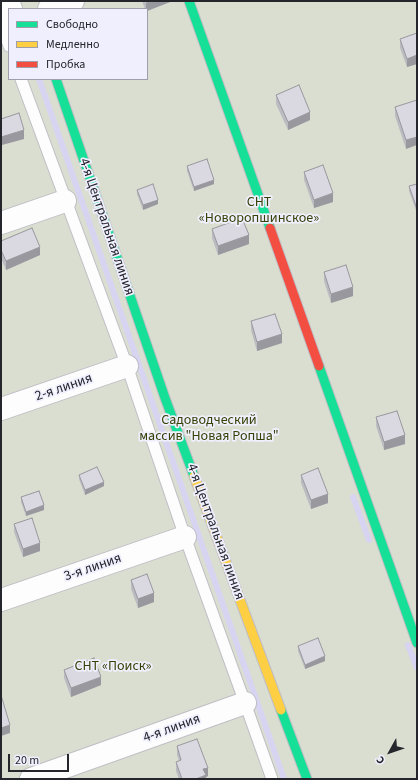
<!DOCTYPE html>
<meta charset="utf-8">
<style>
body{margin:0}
#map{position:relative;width:418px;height:780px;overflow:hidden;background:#f3f2fa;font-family:"Source Sans 3",sans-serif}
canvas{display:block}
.frame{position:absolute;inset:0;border:2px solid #25252c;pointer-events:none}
.legend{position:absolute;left:8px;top:8px;width:140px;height:72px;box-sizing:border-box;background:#f0effe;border:1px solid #9f9eaa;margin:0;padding:5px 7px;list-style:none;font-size:12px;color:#25252c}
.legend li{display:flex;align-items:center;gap:8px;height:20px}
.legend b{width:20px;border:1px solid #9f9eaa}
.north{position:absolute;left:370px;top:732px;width:40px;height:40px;-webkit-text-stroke:3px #f0effe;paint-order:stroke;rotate:230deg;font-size:11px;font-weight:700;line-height:16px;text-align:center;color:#25252c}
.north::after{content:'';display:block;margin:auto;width:14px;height:18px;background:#25252c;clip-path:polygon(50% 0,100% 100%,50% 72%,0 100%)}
.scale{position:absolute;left:8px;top:754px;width:61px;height:18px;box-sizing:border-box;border:2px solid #25252c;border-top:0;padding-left:5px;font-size:12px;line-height:14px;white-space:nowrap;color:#25252c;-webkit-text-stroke:3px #f0effe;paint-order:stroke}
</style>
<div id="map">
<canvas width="418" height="780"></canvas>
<div class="frame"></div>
<ul class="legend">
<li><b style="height:5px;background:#16e098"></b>Свободно</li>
<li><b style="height:5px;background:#ffcf43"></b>Медленно</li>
<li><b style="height:5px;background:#f24e42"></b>Пробка</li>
</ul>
<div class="north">С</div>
<div class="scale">20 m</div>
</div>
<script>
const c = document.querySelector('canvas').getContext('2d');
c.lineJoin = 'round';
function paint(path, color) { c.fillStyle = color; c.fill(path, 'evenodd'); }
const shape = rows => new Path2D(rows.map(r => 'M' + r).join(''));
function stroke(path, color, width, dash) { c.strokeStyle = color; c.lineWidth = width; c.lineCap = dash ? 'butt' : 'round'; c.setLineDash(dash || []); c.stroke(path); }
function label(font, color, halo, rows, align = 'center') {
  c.font = font + ' "Source Sans 3",sans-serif'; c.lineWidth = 3.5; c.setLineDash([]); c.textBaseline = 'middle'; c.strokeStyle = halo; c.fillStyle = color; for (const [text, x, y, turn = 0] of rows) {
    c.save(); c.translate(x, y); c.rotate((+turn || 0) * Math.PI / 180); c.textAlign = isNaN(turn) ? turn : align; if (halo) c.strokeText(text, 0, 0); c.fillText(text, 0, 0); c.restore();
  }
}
paint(shape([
 [1,1,417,1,417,779,1,779],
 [9,9,147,9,147,79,9,79]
]), '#daded1');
stroke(shape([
 [39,79,284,779],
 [353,497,369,540],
 [408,645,417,668]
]), '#d6d4f0', 6);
const lane = shape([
 [2,25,9,46],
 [21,79,127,366,185,537,245,703,272,779]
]);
const street = shape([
 [8,1,11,9],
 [49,9,73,1],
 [1,26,9,23],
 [1,223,65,201],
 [1,409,127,366],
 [1,600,185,537],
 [31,779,245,703]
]);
const fast = shape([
 [189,1,270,228],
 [56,79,165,398,194,476],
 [319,366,417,643],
 [281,710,307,779]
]);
const slow = shape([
 [194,476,281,710]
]);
const jam = shape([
 [270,228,319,366]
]);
stroke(lane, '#bfbec5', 13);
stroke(street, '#bfbec5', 24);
stroke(fast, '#bfbec5', 11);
stroke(slow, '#bfbec5', 11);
stroke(jam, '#bfbec5', 11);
stroke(lane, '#fdfdfe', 11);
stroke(street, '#fdfdfe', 22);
stroke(fast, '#16e098', 9);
stroke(slow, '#ffcf43', 9);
stroke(jam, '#f24e42', 9);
paint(shape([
 [142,1,170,1,170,2,147,11,147,9,145,9],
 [417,33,417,64,407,67,400,48,400,39],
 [276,95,310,120,288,130,276,104],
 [417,100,406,149,395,116,395,107],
 [187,166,214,184,194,191,187,171],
 [304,172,333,202,314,208,304,180],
 [417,184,417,213,409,191,409,186],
 [137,190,158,204,143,210,137,194],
 [212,229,249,244,218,255,212,238],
 [1,241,40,255,6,270,1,258],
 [324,272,353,296,331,303,324,281],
 [251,321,282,343,257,351,251,330],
 [376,417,405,444,384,450,376,426],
 [79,475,104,486,85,495,79,479],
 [301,475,328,503,311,509,301,483],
 [21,497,44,510,26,516,21,502],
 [14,524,40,551,23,557,14,532],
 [131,580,154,602,138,608,131,589],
 [298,646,325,661,305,669,298,651],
 [64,670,101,685,71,697,64,678],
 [177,746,208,776,206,777,206,779,179,779,176,771,176,762,179,761,177,755]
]), '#bbbbc2');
paint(shape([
 [150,1,170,1,170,2,147,11,147,9,146,9,146,3],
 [417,55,417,64,407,67,407,59],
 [310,112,310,120,288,130,288,122],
 [24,130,24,139,2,145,2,150,1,150,1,137],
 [417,137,417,145,406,149,406,140],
 [214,180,214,184,194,191,194,187],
 [333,193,333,202,314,208,314,200],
 [158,200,158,204,143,210,143,205],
 [249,235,249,244,218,255,218,246],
 [40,247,40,255,6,270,6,261],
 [353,287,353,296,331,303,331,294],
 [282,334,282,343,257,351,257,342],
 [405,435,405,444,384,450,384,442],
 [104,482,104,486,85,495,85,490],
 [328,494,328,503,311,509,311,500],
 [44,505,44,510,26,516,26,512],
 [40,543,40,551,23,557,23,549],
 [154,593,154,602,138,608,138,599],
 [325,656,325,661,305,669,305,665],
 [101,677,101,685,71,697,71,688],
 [10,725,10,733,1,736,1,728],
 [208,768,208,776,206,777,206,779,196,779,203,769]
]), '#99989e');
const building = shape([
 [417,33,417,55,407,59,400,39,417,33],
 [299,85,310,112,288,122,276,95,299,85],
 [417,100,417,137,406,140,395,107,417,100],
 [19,113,24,130,1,137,1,119,19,113],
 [207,159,214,180,194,187,187,166,207,159],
 [323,165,333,193,314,200,304,172,323,165],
 [153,184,158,200,143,205,137,190,153,184],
 [417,184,417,209,409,186,417,184],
 [242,218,249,235,218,246,212,229,242,218],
 [32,228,40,247,6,261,1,250,1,241,32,228],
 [346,265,353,287,331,294,324,272,346,265],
 [275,314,282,334,257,342,251,321,275,314],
 [397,411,405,435,384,442,376,417,397,411],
 [97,467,104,482,85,490,79,475,97,467],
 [318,468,328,494,311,500,301,475,318,468],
 [39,491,44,505,26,512,21,497,39,491],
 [32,518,40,543,23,549,14,524,32,518],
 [147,574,154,593,138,599,131,580,147,574],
 [318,638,325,656,305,665,298,646,318,638],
 [94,658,101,677,71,688,64,670,94,658],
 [1,695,10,725,1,728,1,695],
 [197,739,208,768,203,769,206,775,196,779,182,779,176,762,181,760,177,746,197,739]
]);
paint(building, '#dad9e1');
stroke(building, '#99989e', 1);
label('14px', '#364105', '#f0effe', [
 ["СНТ",259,203],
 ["«Новоропшинское»",259,219],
 ["Садоводческий",209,421],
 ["массив \"Новая Ропша\"",209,437],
 ["СНТ «Поиск»",113,667]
]);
label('14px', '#25252c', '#f0effe', [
 ["4-я Центральная линия",106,227,71],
 ["2-я линия",64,388,-19],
 ["4-я Центральная линия",215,532,70],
 ["3-я линия",93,568,-19],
 ["4-я линия",172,729,-20]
]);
</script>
